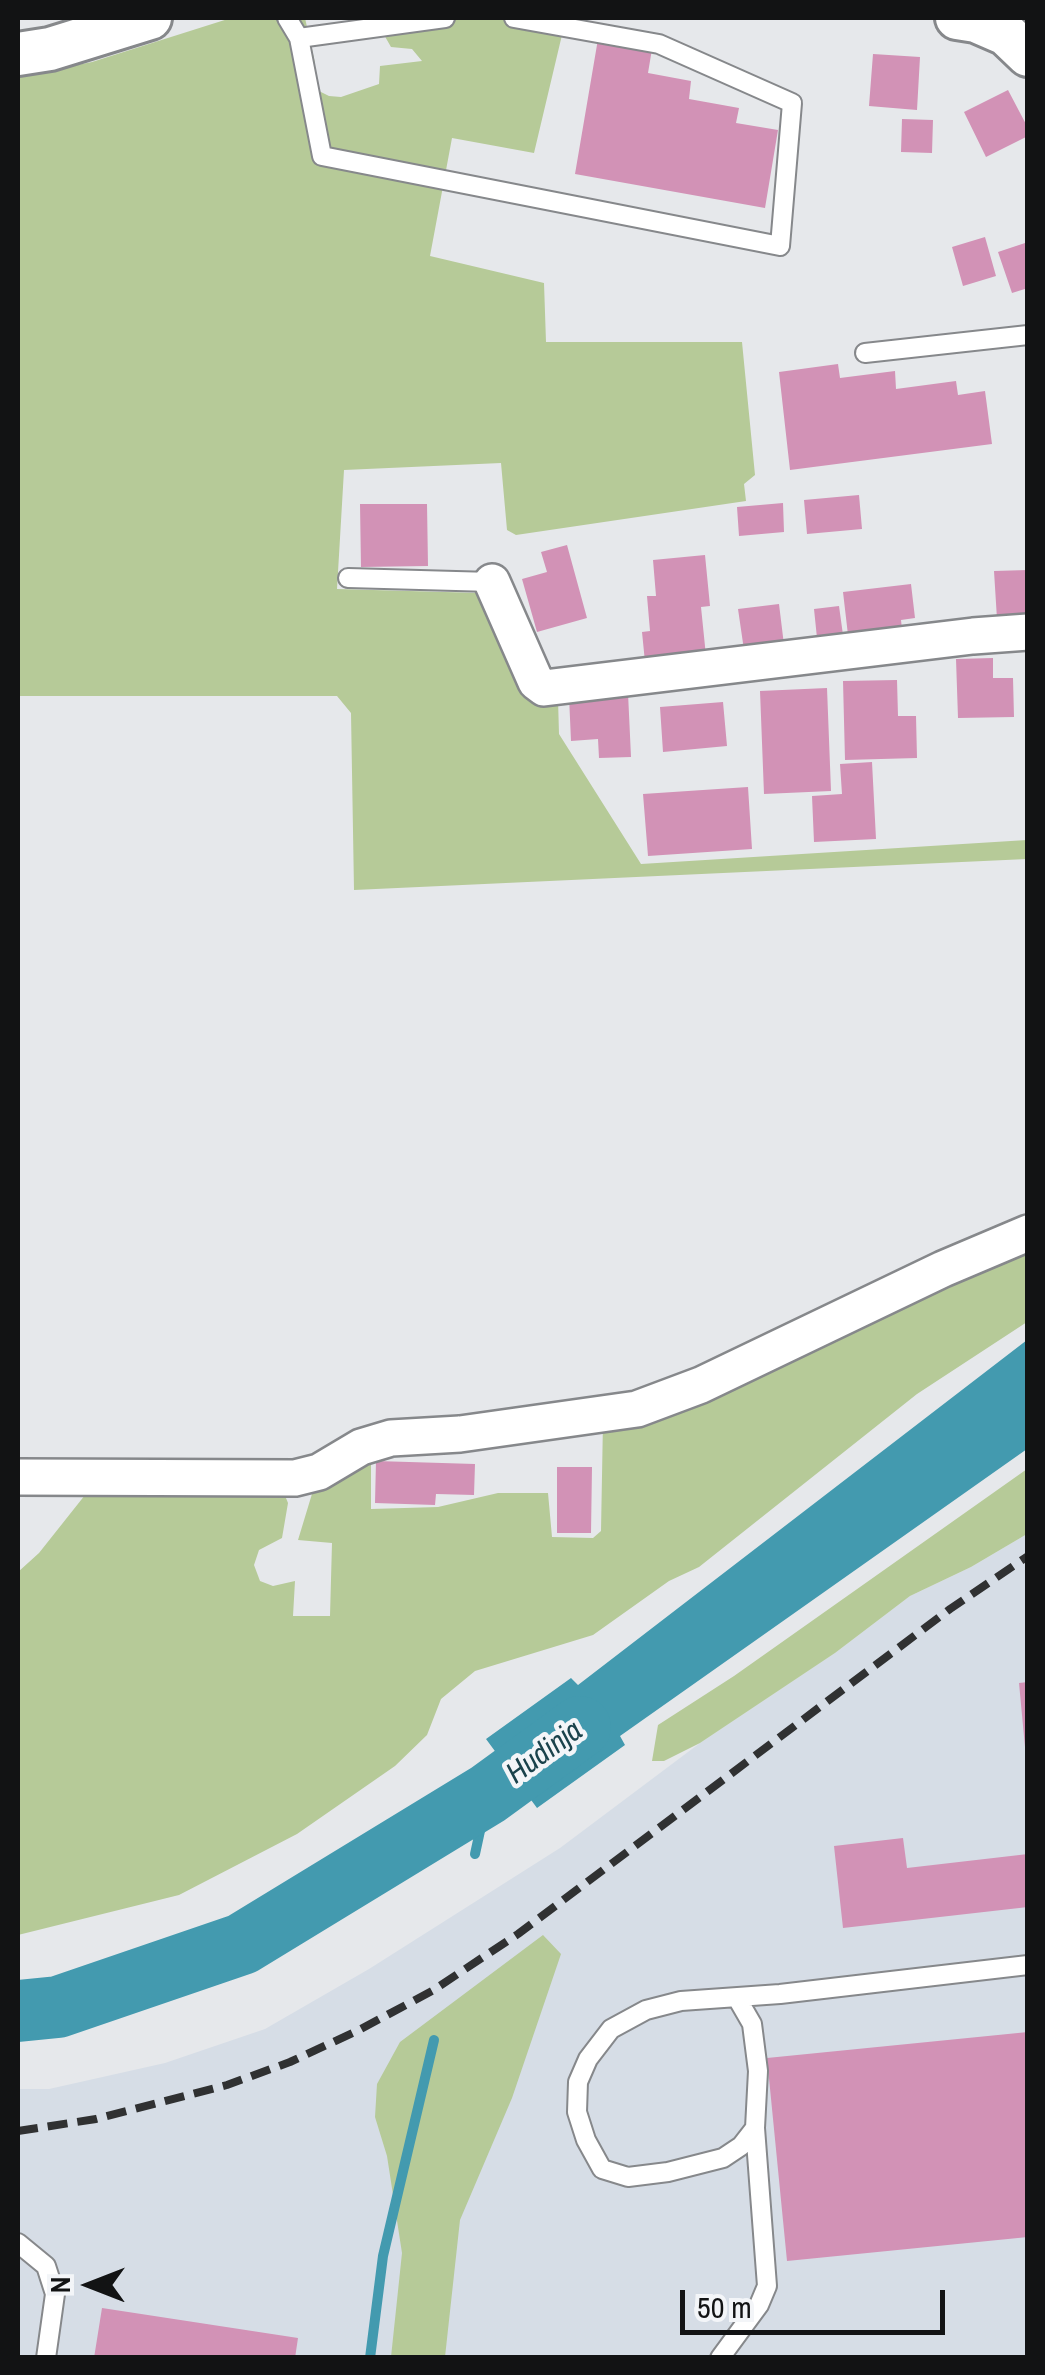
<!DOCTYPE html>
<style>
body{margin:0}
#map{position:relative;width:1045px;height:2375px;overflow:hidden;background:#e6e8eb;font-family:"Archivo Narrow",sans-serif}
canvas{display:block}
.frame{position:absolute;inset:0;border:20px solid #121314;pointer-events:none}
.north{position:absolute;left:40px;top:2235px;width:100px;height:100px;-webkit-text-stroke:8px #f3f5f8;paint-order:stroke;rotate:270deg;font-size:28px;font-weight:700;line-height:40px;text-align:center;color:#121314}
.north::after{content:'';display:block;margin:auto;width:35px;height:45px;background:#121314;clip-path:polygon(50% 0,100% 100%,50% 72%,0 100%)}
.scale{position:absolute;left:680px;top:2290px;width:265px;height:45px;box-sizing:border-box;border:5px solid #121314;border-top:0;padding-left:12px;font-size:30px;line-height:35px;white-space:nowrap;color:#121314;-webkit-text-stroke:8px #f3f5f8;paint-order:stroke}
</style>
<div id="map">
<canvas width="1045" height="2375"></canvas>
<div class="frame"></div>
<div class="north">N</div>
<div class="scale">50 m</div>
</div>
<script>
const c = document.querySelector('canvas').getContext('2d');
c.lineJoin = 'round';
function paint(path, color) { c.fillStyle = color; c.fill(path, 'evenodd'); }
const shape = rows => new Path2D(rows.map(r => 'M' + r).join(''));
function stroke(path, color, width, dash) { c.strokeStyle = color; c.lineWidth = width; c.lineCap = dash ? 'butt' : 'round'; c.setLineDash(dash || []); c.stroke(path); }
function label(font, color, halo, rows, align = 'center') {
  c.font = font + ' "Archivo Narrow",sans-serif'; c.lineWidth = 9; c.setLineDash([]); c.textBaseline = 'middle'; c.strokeStyle = halo; c.fillStyle = color; for (const [text, x, y, turn = 0] of rows) {
    c.save(); c.translate(x, y); c.rotate((+turn || 0) * Math.PI / 180); c.textAlign = isNaN(turn) ? turn : align; if (halo) c.strokeText(text, 0, 0); c.fillText(text, 0, 0); c.restore();
  }
}
paint(shape([
 [1027,1534,1027,2357,18,2357,18,2089,49,2089,165,2063,265,2029,369,1969,560,1848,700,1743,835,1653,910,1596,971,1567]
]), '#d6dde6');
paint(shape([
 [231,18,305,18,315,63,315,89,329,96,341,97,379,84,380,66,422,61,412,49,391,47,379,26,364,18,355,18,566,18,534,153,452,138,430,256,544,283,546,342,742,342,755,475,744,484,746,501,516,535,507,530,501,463,344,470,337,589,481,593,558,699,559,734,641,864,1027,840,1027,859,354,890,351,713,337,696,18,696,18,77,92,62],
 [1027,1244,1027,1322,917,1394,699,1567,669,1581,593,1635,475,1671,441,1699,427,1735,395,1766,297,1834,179,1895,18,1935,18,1572,39,1553,89,1490,282,1488,288,1503,282,1538,259,1550,254,1565,260,1581,273,1586,295,1581,293,1616,330,1616,332,1543,298,1540,315,1484,371,1450,371,1509,438,1507,498,1493,548,1493,552,1537,593,1538,601,1531,603,1421],
 [1027,1469,1027,1534,971,1567,910,1596,835,1653,700,1743,664,1761,652,1761,658,1725,734,1676],
 [543,1935,561,1954,512,2098,460,2220,445,2357,391,2357,402,2253,387,2156,375,2117,377,2084,400,2042]
]), '#b6ca98');
paint(shape([
 [1027,1340,1027,1449,620,1736,625,1745,537,1808,486,1739,571,1678,578,1685]
]), '#439aaf');
stroke(shape([
 [475,1854,488,1794],
 [370,2358,383,2256,434,2040]
]), '#439aaf', 10);
stroke(shape([
 [18,2011,58,2007,242,1944,488,1794,580,1727]
]), '#439aaf', 62);
paint(shape([
 [598,39,652,49,648,73,691,81,689,99,739,108,736,123,778,130,765,208,575,174],
 [873,54,920,57,917,110,869,106],
 [1008,90,1028,128,1028,136,986,157,964,112],
 [902,119,933,120,932,153,901,152],
 [985,237,996,276,963,286,952,247],
 [1028,242,1028,288,1012,293,998,252],
 [838,364,840,378,895,371,896,389,956,381,958,395,985,391,992,444,790,470,779,372],
 [859,495,862,529,807,534,804,500],
 [783,503,784,532,739,536,737,507],
 [360,504,427,504,428,566,361,567],
 [567,545,587,618,537,632,522,579,547,572,541,552],
 [705,555,710,606,701,607,706,656,645,662,642,632,650,631,647,596,656,596,653,560],
 [1028,570,1028,617,997,619,994,571],
 [911,584,915,618,901,620,902,629,848,635,843,592],
 [779,604,784,645,744,650,738,609],
 [839,606,843,635,817,638,814,609],
 [993,658,993,678,1013,678,1014,717,958,718,956,659],
 [897,680,898,716,916,716,917,758,845,760,843,681],
 [827,688,831,791,764,794,760,691],
 [628,693,631,757,599,758,598,739,571,741,569,696],
 [723,702,727,746,663,752,660,707],
 [872,762,876,839,814,842,812,796,842,794,840,764],
 [748,787,752,849,648,856,643,794],
 [376,1461,475,1464,474,1495,436,1494,435,1505,375,1503],
 [557,1467,592,1467,591,1533,557,1533],
 [1028,1682,1028,1747,1025,1747,1019,1683],
 [903,1838,907,1868,1028,1854,1028,1907,843,1928,834,1846],
 [1028,2032,1028,2237,787,2261,767,2058],
 [102,2308,298,2338,295,2358,94,2358]
]), '#d292b6');
const service = shape([
 [287,18,299,38,322,156,780,246,792,103,659,44,514,18],
 [299,38,445,18],
 [865,353,1028,335],
 [348,578,492,582],
 [737,1998,752,2024,758,2071,755,2128,741,2146,723,2158,668,2172,628,2177,602,2169,586,2140,577,2112,578,2082,588,2059,611,2029,646,2010,681,2001,780,1994,1028,1965],
 [18,2243,46,2266,55,2294,46,2358],
 [720,2358,759,2305,767,2286,755,2128]
]);
const minor = shape([
 [492,582,536,682,544,688,973,636,1028,632],
 [18,1477,295,1478,319,1472,361,1447,391,1438,460,1434,637,1409,701,1385,943,1269,1028,1233]
]);
const tertiary = shape([
 [957,18,976,21,1006,34,1028,55],
 [18,54,50,49,150,18]
]);
stroke(service, '#86888b', 22);
stroke(minor, '#86888b', 40);
stroke(tertiary, '#86888b', 48);
stroke(service, '#fff', 18);
stroke(minor, '#fff', 35);
stroke(tertiary, '#fff', 42);
stroke(shape([
 [18,2131,96,2119,227,2085,290,2062,359,2030,432,1991,518,1934,950,1609,1028,1556]
]), '#303132', 8, [20, 10]);
label('italic 30px', '#1a424b', '#f3f5f8', [
 ["Hudinja",545,1753,-36]
]);
</script>
